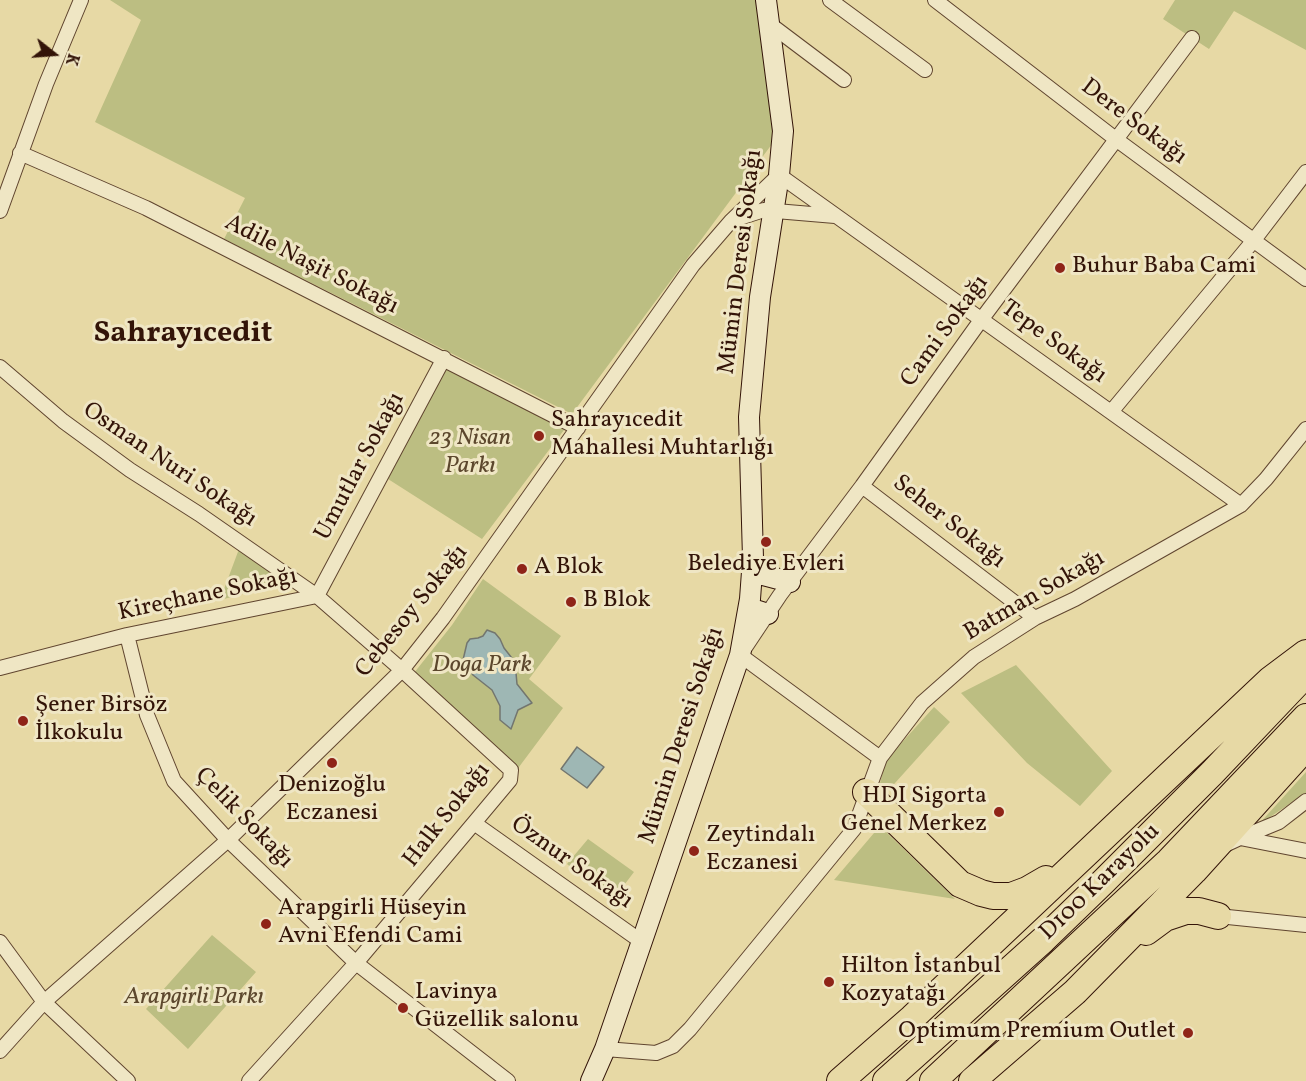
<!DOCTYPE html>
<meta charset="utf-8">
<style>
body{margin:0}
#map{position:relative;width:1306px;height:1081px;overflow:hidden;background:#e7d9a5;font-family:Vollkorn,serif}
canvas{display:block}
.north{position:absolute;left:24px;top:24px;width:60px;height:60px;-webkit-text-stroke:4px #efe6c4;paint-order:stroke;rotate:107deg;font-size:16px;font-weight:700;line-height:24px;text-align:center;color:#331408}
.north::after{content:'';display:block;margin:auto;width:21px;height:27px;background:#331408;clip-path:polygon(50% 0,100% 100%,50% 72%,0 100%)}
</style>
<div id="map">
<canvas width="1306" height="1081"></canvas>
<div class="north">K</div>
</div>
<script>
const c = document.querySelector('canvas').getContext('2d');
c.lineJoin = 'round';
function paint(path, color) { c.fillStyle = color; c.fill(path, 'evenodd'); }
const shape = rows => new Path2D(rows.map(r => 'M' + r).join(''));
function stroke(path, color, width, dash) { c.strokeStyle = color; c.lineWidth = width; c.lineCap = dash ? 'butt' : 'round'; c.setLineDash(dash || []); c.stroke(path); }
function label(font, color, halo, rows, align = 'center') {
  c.font = font + ' Vollkorn,serif'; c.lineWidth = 6; c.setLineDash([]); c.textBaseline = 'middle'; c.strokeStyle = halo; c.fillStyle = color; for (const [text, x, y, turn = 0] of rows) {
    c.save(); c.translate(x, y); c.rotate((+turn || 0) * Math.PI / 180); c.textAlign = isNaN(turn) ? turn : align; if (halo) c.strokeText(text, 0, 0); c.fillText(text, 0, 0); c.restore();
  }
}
paint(shape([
 [110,0,758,0,775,119,772,144,572,414,224,239,245,198,95,122,141,20],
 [1175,0,1306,0,1306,50,1234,11,1209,49,1163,19],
 [446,366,564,430,482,539,388,479],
 [239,549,276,575,277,581,274,586,220,600],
 [483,579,561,636,529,679,563,708,516,771,414,673,452,625],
 [1016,665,1112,771,1080,806,1027,763,961,693],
 [934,707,950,722,886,793,879,787,886,760],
 [1306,772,1306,793,1258,825],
 [880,826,955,899,834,880],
 [588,839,634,872,612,901,567,864],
 [212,935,256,972,188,1049,146,1009]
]), '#bcbe82');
const water = shape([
 [487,630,495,633,500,639,504,648,515,662,517,684,532,703,518,710,511,729,500,720,500,706,492,690,473,675,463,660,467,643,470,639,478,638,483,636,487,630],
 [577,747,604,767,587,788,561,769,577,747]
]);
paint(water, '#9eb7b4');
stroke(water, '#73766f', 1.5);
const street = shape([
 [830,0,925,70],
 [935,0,1117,140,1306,279],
 [771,25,844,80],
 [20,153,146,208,578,428],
 [0,211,46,84,81,0],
 [733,220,764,210,835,216],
 [0,367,63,421,130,470,199,514,317,596,402,670,511,770,510,780,474,823,356,963,249,1081],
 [1111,412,1254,240,1306,172],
 [862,486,1035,618],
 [317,596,444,358],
 [127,635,147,715,174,781,228,840,356,963,508,1081],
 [0,668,127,635,317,596],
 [880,758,740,655,780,595,862,486,981,320,1192,38],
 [474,823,642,942],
 [1240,838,1279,822,1306,801],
 [1225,845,1240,838,1306,851],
 [1218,916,1306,925],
 [0,942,44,1002,128,1081],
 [605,1049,656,1053,673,1046,690,1029,854,829,880,758,922,703,974,657,1035,618,1075,599,1241,505,1266,479,1306,429],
 [0,1051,44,1002,228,840,402,670,443,618,693,265,731,221,779,175,1241,505]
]);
const secondary = shape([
 [752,572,790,582],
 [749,608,768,614],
 [591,1081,605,1049,740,655,750,599,753,558,749,417,760,297,779,175,783,131,766,0]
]);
const highway = shape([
 [866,792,960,884,981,893,993,896,1011,896,1027,890,1046,879],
 [1146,932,1165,918,1186,911,1199,911,1218,916],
 [840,1081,912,1018,1270,680,1306,653],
 [886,1081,1043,940,1104,881,1212,773,1306,674],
 [933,1081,1169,861,1306,717],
 [972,1081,1075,992,1194,871,1306,747]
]);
stroke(street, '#60452f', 16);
stroke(secondary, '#331408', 22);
stroke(highway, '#331408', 28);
stroke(street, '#efe6c4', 14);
stroke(secondary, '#efe6c4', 20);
stroke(highway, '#e7d9a5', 26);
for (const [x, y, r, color] of [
 [1060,268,6,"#8f2418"],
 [539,436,6,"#8f2418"],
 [766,542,6,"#8f2418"],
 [522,569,6,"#8f2418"],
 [571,602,6,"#8f2418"],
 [23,721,6,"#8f2418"],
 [332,763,6,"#8f2418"],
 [999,812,6,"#8f2418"],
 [694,851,6,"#8f2418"],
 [266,924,6,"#8f2418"],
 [829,982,6,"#8f2418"],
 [403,1008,6,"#8f2418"],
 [1188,1033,6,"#8f2418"]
]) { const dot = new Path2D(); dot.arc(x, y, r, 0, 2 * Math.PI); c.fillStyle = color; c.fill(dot); stroke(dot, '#efe6c4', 2); }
label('24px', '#331408', '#efe6c4', [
 ["Dere Sokağı",1133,123,37],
 ["Mümin Deresi Sokağı",742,262,-83],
 ["Adile Naşit Sokağı",311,266,27],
 ["Cami Sokağı",946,332,-54],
 ["Tepe Sokağı",1053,343,36],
 ["Osman Nuri Sokağı",169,466,34],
 ["Umutlar Sokağı",361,467,-62],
 ["Seher Sokağı",948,523,38],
 ["Kireçhane Sokağı",208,596,-12],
 ["Batman Sokağı",1035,597,-30],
 ["Cebesoy Sokağı",413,612,-51],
 ["Mümin Deresi Sokağı",683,736,-72],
 ["Halk Sokağı",448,816,-52],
 ["Çelik Sokağı",243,819,46],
 ["Öznur Sokağı",571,864,35],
 ["D100 Karayolu",1101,883,-44]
]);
label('24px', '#331408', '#efe6c4', [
 ["Buhur Baba Cami",1072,268],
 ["Sahrayıcedit",551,422],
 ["Mahallesi Muhtarlığı",551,450],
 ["Belediye Evleri",766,566,"center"],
 ["A Blok",534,569],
 ["B Blok",583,602],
 ["Şener Birsöz",35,707],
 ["İlkokulu",35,735],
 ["Denizoğlu",332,787,"center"],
 ["Eczanesi",332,815,"center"],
 ["HDI Sigorta",987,798,"right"],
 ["Genel Merkez",987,826,"right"],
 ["Zeytindalı",706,837],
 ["Eczanesi",706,865],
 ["Arapgirli Hüseyin",278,910],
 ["Avni Efendi Cami",278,938],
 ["Hilton İstanbul",841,968],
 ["Kozyatağı",841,996],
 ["Lavinya",415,994],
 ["Güzellik salonu",415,1022],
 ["Optimum Premium Outlet",1176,1033,"right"]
], 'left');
label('italic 24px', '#5c472d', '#efe6c4', [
 ["23 Nisan",470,440],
 ["Parkı",470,468],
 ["Doga Park",482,667],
 ["Arapgirli Parkı",194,999]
]);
label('bold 30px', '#331408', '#efe6c4', [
 ["Sahrayıcedit",183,335]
]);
</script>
